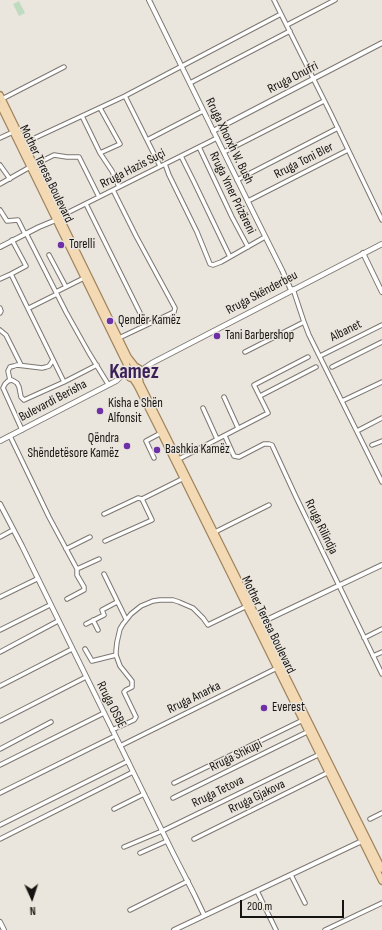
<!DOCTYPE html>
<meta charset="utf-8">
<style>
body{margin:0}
#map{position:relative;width:382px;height:930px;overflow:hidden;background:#eae5dd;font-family:"Sofia Sans Condensed",sans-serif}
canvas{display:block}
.north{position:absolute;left:12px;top:878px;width:40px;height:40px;-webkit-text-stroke:3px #eae5dd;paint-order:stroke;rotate:177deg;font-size:11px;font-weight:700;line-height:16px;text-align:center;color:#161411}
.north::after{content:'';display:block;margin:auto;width:14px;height:18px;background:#161411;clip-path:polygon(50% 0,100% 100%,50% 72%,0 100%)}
.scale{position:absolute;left:240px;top:900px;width:104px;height:18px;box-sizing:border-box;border:2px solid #161411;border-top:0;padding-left:5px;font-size:12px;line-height:14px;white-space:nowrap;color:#161411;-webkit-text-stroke:3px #eae5dd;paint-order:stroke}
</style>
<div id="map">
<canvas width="382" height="930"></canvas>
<div class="north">N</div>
<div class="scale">200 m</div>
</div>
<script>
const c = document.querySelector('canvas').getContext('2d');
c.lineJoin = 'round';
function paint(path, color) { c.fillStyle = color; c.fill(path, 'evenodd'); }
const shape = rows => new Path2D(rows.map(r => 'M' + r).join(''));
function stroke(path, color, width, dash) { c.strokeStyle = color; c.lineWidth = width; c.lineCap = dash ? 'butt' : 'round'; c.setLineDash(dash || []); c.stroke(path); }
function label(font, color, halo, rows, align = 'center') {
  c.font = font + ' "Sofia Sans Condensed",sans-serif'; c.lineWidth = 3; c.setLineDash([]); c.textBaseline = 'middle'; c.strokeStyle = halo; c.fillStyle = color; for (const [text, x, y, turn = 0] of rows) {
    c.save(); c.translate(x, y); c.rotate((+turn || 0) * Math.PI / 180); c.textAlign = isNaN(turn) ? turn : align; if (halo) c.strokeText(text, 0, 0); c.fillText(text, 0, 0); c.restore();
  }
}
paint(shape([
 [19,1,25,13,19,16,13,4]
]), '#bfdbc0');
const minor = shape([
 [274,0,330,112,382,220],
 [287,25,335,0],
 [190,83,290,31],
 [125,96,160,166],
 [2,99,64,67],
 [82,116,100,153,112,171,119,187],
 [0,138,13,132],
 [147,140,203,111],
 [24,143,125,96,281,14],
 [199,147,232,217,248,247],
 [224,152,324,101],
 [100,153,120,144,100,108],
 [181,156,194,182,230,257],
 [165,164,169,175,197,232,210,264,213,265,221,262,265,237],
 [0,165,10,179],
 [34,165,54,155,67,157,79,157,99,197],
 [237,180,338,128],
 [0,184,30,167],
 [113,190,136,236,175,308,174,312,119,338],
 [248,201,348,150],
 [86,204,146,325],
 [0,210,7,221,18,220,25,234],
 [59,217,217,138],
 [26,233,66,312,89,353,108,384],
 [12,240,26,266,11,274,64,382,24,400,21,397,19,387,17,383,12,380,8,381,5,384,3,388,4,390,22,430],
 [49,255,66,287],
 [0,279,11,274],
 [56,292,84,278],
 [0,308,1,311,0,313],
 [29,308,57,294],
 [304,322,309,335,382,482],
 [0,330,6,335,21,365],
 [245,352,304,322,293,289],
 [320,356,382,325],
 [332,367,382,342],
 [10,380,8,371,10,367,14,366,17,365,42,368,46,367,49,366,53,360],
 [64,382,97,365],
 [260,396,316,367],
 [224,397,238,428],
 [342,401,382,382],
 [203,408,217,439],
 [357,431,382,418],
 [10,436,49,517,77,569],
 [225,436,234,456,239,457,264,444,269,444,272,445,296,497,382,674],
 [372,445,382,441],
 [154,458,146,441,161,433],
 [179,459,268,413,254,385,308,357],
 [104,514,138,498,142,499,184,478],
 [215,532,269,505],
 [0,537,13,530],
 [105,541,152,520,142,499],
 [66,549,90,537],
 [104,574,126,619],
 [0,597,37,579],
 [67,599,84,590,84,587,77,575,77,569,99,559],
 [93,620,98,630],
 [86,624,104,615,102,610,117,602],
 [0,630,50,605],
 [364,638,382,629],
 [85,649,92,661,116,655],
 [0,652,58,621],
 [373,656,382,652],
 [0,686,72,649],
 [0,721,86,677],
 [112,730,134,720,136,717,124,692,126,690,132,687,132,681,120,666,116,655,116,651,117,642,120,629,123,624,131,614,141,606,153,601,160,600,173,600,179,602,193,608,203,618,208,625,247,606],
 [120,746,277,668],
 [0,749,51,722],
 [0,765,104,713],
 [174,783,303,720],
 [0,793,115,736],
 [173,798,309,731],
 [114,809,144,794],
 [370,819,382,813],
 [0,825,128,761],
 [0,839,133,772],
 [194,839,329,772],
 [124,847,162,831,320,754],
 [140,853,167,841],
 [291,875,305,903],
 [257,891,276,930],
 [130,910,188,881],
 [325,930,382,903]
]);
const tertiary = shape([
 [149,0,257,220,282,270,291,290],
 [213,131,382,43],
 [0,247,39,227,56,220],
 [363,253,382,292],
 [0,504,22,546,173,853,194,894,204,915],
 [260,623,382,565],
 [0,922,4,930],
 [174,930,362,841]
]);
const secondary = shape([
 [140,374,143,369,152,363,382,244],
 [0,441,116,381,127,371]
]);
const primary = shape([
 [0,95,128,357,135,366,140,369,141,372,139,377,140,383,382,869],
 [0,105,126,363,128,369,127,372,127,375,130,378,133,379,137,385,161,433,382,881]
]);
stroke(minor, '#7c7770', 5.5);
stroke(tertiary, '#7c7770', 6);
stroke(secondary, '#7c7770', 6);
stroke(primary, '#a0845c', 8);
stroke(minor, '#fff', 3.5);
stroke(tertiary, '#fff', 4);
stroke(secondary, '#fff', 4.5);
stroke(primary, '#f3dab5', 5.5);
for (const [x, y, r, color] of [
 [61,245,4,"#6d30a6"],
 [110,321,4,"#6d30a6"],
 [217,336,4,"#6d30a6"],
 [100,411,4,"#6d30a6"],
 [127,446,4,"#6d30a6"],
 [157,450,4,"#6d30a6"],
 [264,708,4,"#6d30a6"]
]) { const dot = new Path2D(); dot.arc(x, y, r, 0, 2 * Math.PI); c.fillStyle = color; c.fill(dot); stroke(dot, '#eae5dd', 1.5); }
label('13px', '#161411', '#eae5dd', [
 ["Rruga Onufri",293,78,-27],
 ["Rruga Xhorxh W. Bush",229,141,64],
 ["Rruga Toni Bler",304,161,-27],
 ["Rruga Hazis Suçi",133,169,-27],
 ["Mother Teresa Boulevard",46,174,64],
 ["Rruga Ymer Prizëreni",232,193,64],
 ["Rruga Skënderbeu",262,293,-28],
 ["Albanet",346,331,-26],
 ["Bulevardi Berisha",53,401,-28],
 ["Rruga Rilindja",321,527,64],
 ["Mother Teresa Boulevard",268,625,64],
 ["Rruga Anarka",194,698,-26],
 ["Rruga OSBE",111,705,63],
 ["Rruga Shkupi",236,756,-26],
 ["Rruga Tetova",218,792,-26],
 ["Rruga Gjakova",257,797,-26]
]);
label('13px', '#161411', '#eae5dd', [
 ["Torelli",69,245],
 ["Qendër Kamëz",118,321],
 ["Tani Barbershop",225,336],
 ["Kisha e Shën",108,404],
 ["Alfonsit",108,419],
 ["Qëndra",119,439,"right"],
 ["Shëndetësore Kamëz",119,454,"right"],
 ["Bashkia Kamëz",165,450],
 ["Everest",272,708]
], 'left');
label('bold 21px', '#3a1e57', '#eae5dd', [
 ["Kamez",134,373]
]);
</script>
